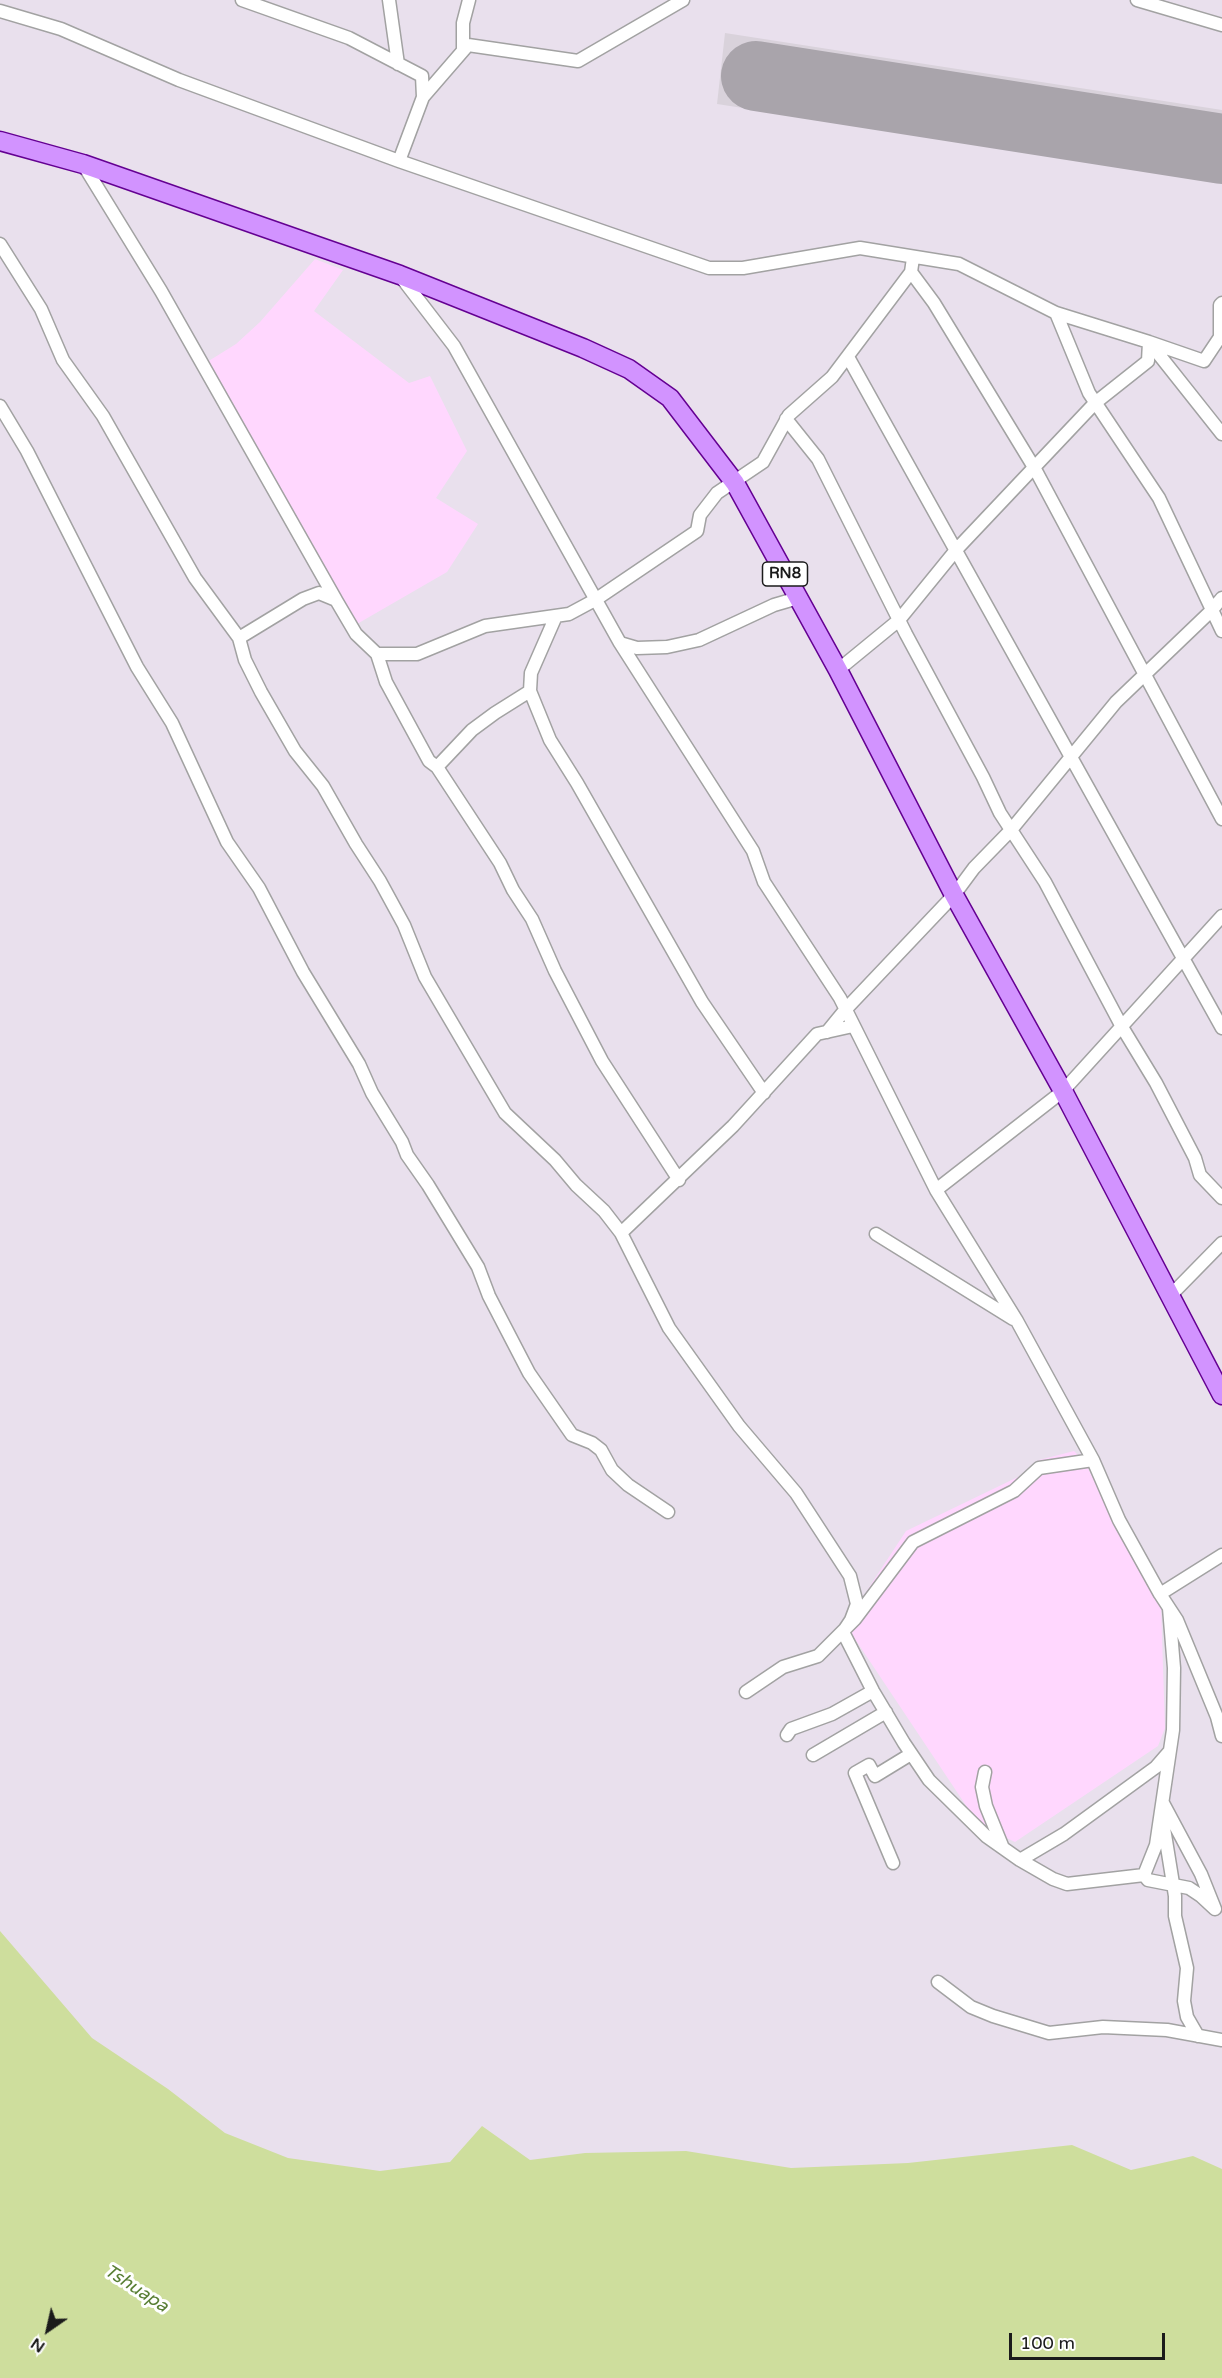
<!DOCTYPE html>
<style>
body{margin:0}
#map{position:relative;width:1222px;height:2378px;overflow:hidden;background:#e9e0ed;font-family:"Varela Round",sans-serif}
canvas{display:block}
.north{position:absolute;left:18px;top:2300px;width:60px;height:60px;-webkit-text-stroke:4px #fff;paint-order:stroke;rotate:214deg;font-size:16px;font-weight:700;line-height:24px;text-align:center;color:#1b1b1b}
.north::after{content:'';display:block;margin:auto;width:21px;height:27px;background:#1b1b1b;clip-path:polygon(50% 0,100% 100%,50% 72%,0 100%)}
.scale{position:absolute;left:1009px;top:2333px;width:156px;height:27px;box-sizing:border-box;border:3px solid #1b1b1b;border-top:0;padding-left:8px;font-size:18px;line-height:21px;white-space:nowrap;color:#1b1b1b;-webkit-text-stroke:4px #fff;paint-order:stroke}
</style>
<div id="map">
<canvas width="1222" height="2378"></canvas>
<div class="north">N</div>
<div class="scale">100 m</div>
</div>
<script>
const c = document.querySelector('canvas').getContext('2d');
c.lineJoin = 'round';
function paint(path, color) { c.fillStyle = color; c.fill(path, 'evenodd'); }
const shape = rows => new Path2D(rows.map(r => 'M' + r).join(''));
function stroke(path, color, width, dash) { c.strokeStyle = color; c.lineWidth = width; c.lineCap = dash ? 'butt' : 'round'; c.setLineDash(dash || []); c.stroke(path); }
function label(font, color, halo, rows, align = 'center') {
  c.font = font + ' "Varela Round",sans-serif'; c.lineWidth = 6; c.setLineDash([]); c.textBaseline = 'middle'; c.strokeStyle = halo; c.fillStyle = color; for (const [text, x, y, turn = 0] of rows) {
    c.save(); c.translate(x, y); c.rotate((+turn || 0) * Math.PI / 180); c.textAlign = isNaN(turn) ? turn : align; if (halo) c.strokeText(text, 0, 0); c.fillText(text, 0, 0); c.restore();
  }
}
paint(shape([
 [315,259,343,270,314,311,409,383,430,376,467,451,436,498,478,524,447,572,357,624,207,362,236,344,260,322],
 [1074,1451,1084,1461,1161,1607,1165,1728,1158,1746,1015,1842,979,1825,845,1624,906,1531,1020,1476,1039,1460]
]), '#ffd7fe');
paint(shape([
 [725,33,1222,110,1222,182,717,104]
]), '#d9d2db');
paint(shape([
 [0,1931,92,2038,168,2089,225,2133,288,2158,380,2171,450,2162,482,2126,530,2160,585,2153,686,2151,791,2168,908,2163,1072,2145,1131,2170,1193,2156,1222,2169,1222,2378,0,2378]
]), '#cede9d');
stroke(shape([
 [756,76,1222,149]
]), '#a9a4ab', 70);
const street = shape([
 [242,0,349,38,422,76,423,97,399,161],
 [389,0,398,64],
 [1137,0,1222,25],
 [0,11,61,29,179,80,399,161,709,268,743,268,860,248,959,264,1056,313,1149,342,1204,361,1220,337,1220,305,1222,303],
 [463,51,463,23,469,0],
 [423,97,468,45,578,61,683,0],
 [83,164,161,291,336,600],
 [0,244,41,309,63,360,103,416,195,578,239,638,245,660,261,692,295,751,323,786,356,844,380,881,404,925,425,977,505,1113,555,1160,576,1185,604,1211,621,1233,669,1328,739,1426,796,1493,850,1576,857,1604,851,1620,843,1632,873,1691,904,1743,929,1780,986,1836,1020,1860,1053,1879,1067,1884,1144,1875,1156,1845,1173,1730,1174,1668,1169,1608],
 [911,272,934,303,1035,469,1222,819],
 [401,277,454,346,620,643,753,851,764,882,840,998,936,1190,1017,1321,1093,1460,1119,1520,1160,1594,1177,1620,1217,1717,1222,1736],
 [1056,313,1089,393,1159,498,1222,631],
 [1149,342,1222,434],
 [848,357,1222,1028],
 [0,406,27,451,137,667,172,723,227,842,259,888,303,972,359,1064,372,1093,402,1142,407,1155,428,1185,478,1267,489,1296,529,1373,572,1435,592,1443,601,1450,612,1470,628,1485,668,1512],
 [786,419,818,459,906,634,983,777,1000,813,1045,882,1122,1027,1156,1083,1195,1158,1200,1175,1222,1198],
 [556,616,531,673,530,691,550,740,577,783,702,1002,764,1093],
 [239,638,303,599,319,593,336,600,356,634,377,654,417,654,485,626,569,614,595,600,697,531,700,515,717,493,763,462,789,415,832,377,911,272,913,258],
 [620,643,637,648,667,647,699,640,774,605,798,598],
 [377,654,386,682,429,761,437,767,472,730,495,713,530,691],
 [838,670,899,620,956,550,1095,403,1148,361,1149,342],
 [437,767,500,863,513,890,532,919,555,971,602,1061,679,1180],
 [827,1032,845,1010,954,895,974,868,1011,830,1116,702,1211,611,1222,598],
 [936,1190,1063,1091,1222,916],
 [621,1233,733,1126,817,1034,853,1026],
 [876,1234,1013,1319],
 [1170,1296,1222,1243],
 [1160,1594,1222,1555],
 [746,1692,783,1667,818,1656,855,1619,913,1542,1014,1491,1039,1468,1093,1460],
 [787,1735,791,1729,832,1714,873,1691],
 [813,1755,886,1712],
 [985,1772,982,1787,986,1806,1003,1848],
 [1163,1822,1175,1896,1175,1916,1187,1968,1184,2001,1187,2017,1198,2036],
 [1020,1860,1064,1834,1156,1767,1169,1752],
 [893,1863,855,1773,869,1765,875,1776,911,1754],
 [1144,1875,1148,1880,1189,1888,1201,1896,1215,1909,1201,1874,1163,1803],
 [938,1982,971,2007,993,2016,1049,2033,1103,2027,1167,2030,1222,2040]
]);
const primary = shape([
 [0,141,83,164,400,275,583,348,629,369,670,398,735,483,838,670,954,895,1063,1091,1222,1395]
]);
stroke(street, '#a2a2a2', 15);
stroke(primary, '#640092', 21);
stroke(street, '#fff', 12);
stroke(primary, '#d293ff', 18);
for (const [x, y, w] of [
 [785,574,45]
]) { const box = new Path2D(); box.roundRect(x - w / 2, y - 12, w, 24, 4.5); c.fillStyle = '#fff'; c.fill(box); stroke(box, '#1b1b1b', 1.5); }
label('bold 15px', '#1b1b1b', null, [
 ["RN8",785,574]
]);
label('italic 18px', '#597f35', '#fff', [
 ["Tshuapa",136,2289,33]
]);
</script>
